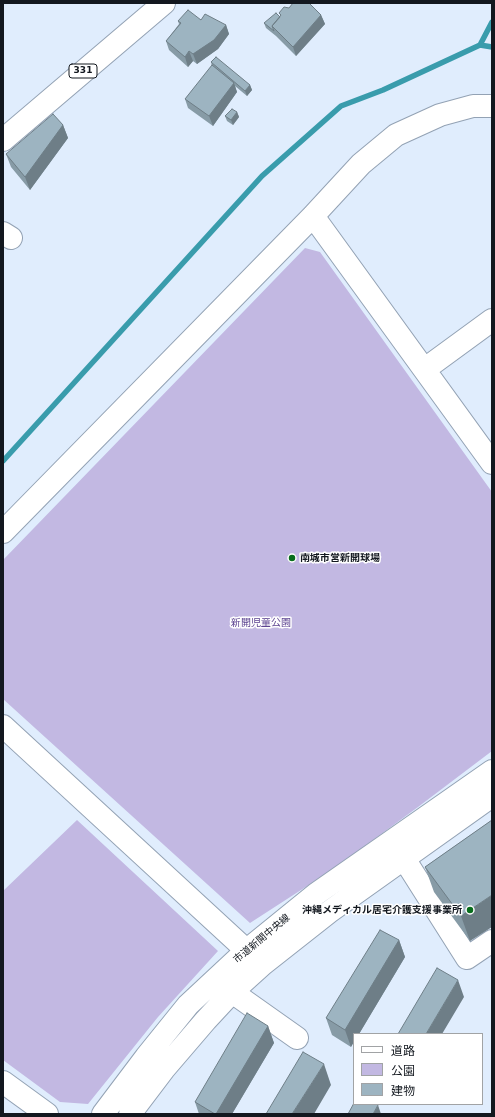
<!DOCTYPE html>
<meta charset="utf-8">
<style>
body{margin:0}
#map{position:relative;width:495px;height:1117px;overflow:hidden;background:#e0edfd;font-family:"DejaVu Sans","Noto Sans JP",sans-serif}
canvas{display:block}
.frame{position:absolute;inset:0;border:4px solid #13181f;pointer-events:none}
.legend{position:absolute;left:353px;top:1033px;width:130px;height:72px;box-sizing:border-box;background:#fff;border:1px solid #a1a3a5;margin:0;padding:5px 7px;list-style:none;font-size:12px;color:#13181f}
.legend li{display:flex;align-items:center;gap:8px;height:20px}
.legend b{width:20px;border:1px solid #a1a3a5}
</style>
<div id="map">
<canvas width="495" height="1117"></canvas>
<div class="frame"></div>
<ul class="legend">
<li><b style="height:5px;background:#fff"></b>道路</li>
<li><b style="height:11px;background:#c2b8e2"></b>公園</li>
<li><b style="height:11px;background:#9db4c1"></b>建物</li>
</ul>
</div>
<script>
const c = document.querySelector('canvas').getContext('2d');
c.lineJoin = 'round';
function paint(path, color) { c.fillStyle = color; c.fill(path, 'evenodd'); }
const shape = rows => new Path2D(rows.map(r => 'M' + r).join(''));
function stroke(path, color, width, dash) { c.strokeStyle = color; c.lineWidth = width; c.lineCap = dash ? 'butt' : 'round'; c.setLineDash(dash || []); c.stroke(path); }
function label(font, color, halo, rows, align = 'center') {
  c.font = font + ' "DejaVu Sans","Noto Sans JP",sans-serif'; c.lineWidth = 3; c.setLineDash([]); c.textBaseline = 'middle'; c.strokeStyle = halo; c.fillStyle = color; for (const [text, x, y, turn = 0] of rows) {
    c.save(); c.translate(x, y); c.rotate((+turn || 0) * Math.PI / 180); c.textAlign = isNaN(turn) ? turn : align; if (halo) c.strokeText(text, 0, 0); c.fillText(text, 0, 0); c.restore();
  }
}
paint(shape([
 [305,248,320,252,492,492,492,751,418,807,335,868,250,923,3,699,3,560],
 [77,820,218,951,158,1017,88,1104,60,1102,3,1060,3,891]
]), '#c2b8e2');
stroke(shape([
 [480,45,492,22],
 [3,461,262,176,341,106,383,90,480,45,492,47]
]), '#399cac', 5.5);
const minor = shape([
 [313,216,492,463],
 [3,233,11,238],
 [425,369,492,320],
 [3,532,313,216,361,164,396,135,440,115,473,106,492,106],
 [3,726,258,961],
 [396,846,467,958,492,941],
 [232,992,297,1038],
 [3,1082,47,1114],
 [103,1114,146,1057,188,1005,247,950,316,894,492,771],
 [130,1114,164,1069,206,1020,232,992,263,964,329,912,492,796]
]);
const highway = shape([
 [3,140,164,3]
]);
stroke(minor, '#93a2b4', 24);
stroke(highway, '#93a2b4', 24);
stroke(minor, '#fff', 22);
stroke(highway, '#fff', 22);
paint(shape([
 [279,13,321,15,325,24,296,56,276,36,266,28,264,23,280,17,281,16],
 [201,20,226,25,229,34,218,49,197,64,193,61,188,67,169,50,166,41,179,24,178,21],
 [211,62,250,85,252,90,247,96,235,86,237,92,213,126,188,108,185,99,212,66],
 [237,112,239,117,233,125,227,121,225,116],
 [63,125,68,138,30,190,11,167,6,154],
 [492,820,470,941,434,892,425,867],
 [399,940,405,957,359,1034,354,1034,351,1047,332,1035,326,1018],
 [268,1026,274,1043,232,1114,199,1114,195,1102]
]), '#879ba6');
paint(shape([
 [321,15,325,24,296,56,293,47],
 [226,25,229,34,218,49,197,64,193,54],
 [189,51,193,61,188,67,185,57],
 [234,83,237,92,213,126,209,116],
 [250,85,252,90,247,96,245,91],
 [237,112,239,117,233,125,231,120],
 [63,125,68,138,30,190,25,177],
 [492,895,492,927,470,941,461,916],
 [399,940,405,957,359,1034,354,1034,354,1042,351,1047,345,1030],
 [458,980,464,997,442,1034,426,1034],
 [268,1026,274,1043,232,1114,216,1114],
 [324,1064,331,1085,314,1114,292,1114],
 [378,1105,381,1114,373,1114]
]), '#6e7e87');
const building = shape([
 [293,3,309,3,321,15,293,47,272,26,281,15,279,13,284,7,289,8,293,3],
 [188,10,201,20,205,14,226,25,214,40,193,54,189,51,185,57,166,41,181,23,178,21,188,10],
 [276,13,280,17,272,26,274,31,264,23,276,13],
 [216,57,250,85,245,91,211,62,216,57],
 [212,65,234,83,209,116,185,99,212,65],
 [232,109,237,112,231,120,225,116,232,109],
 [53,114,63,125,25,177,6,154,53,114],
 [492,820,492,895,461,916,425,867,492,820],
 [380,930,399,940,345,1030,326,1018,380,930],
 [437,968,458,980,426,1034,398,1034,437,968],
 [247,1013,268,1026,216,1114,215,1114,195,1102,247,1013],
 [303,1052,324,1064,292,1114,266,1114,303,1052],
 [354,1103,354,1104,377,1104,378,1105,373,1114,348,1114,354,1103]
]);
paint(building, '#9db4c1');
stroke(building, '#6e7e87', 1);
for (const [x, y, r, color] of [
 [292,558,4,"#086d1c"],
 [470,910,4,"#086d1c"]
]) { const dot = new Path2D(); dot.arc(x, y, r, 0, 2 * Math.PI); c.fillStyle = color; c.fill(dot); stroke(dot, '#fff', 1.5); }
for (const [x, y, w] of [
 [83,71,28]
]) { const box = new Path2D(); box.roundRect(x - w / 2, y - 7, w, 14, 3); c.fillStyle = '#fff'; c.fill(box); stroke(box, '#13181f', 1); }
label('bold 9px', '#13181f', null, [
 ["331",83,71]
]);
label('bold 10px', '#13181f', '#fff', [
 ["南城市営新開球場",300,558],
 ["沖縄メディカル居宅介護支援事業所",462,910,"right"]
], 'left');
label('10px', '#5d4491', '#fff', [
 ["新開児童公園",261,623]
]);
label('10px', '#13181f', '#fff', [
 ["市道新開中央線",262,939,-40]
]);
</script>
